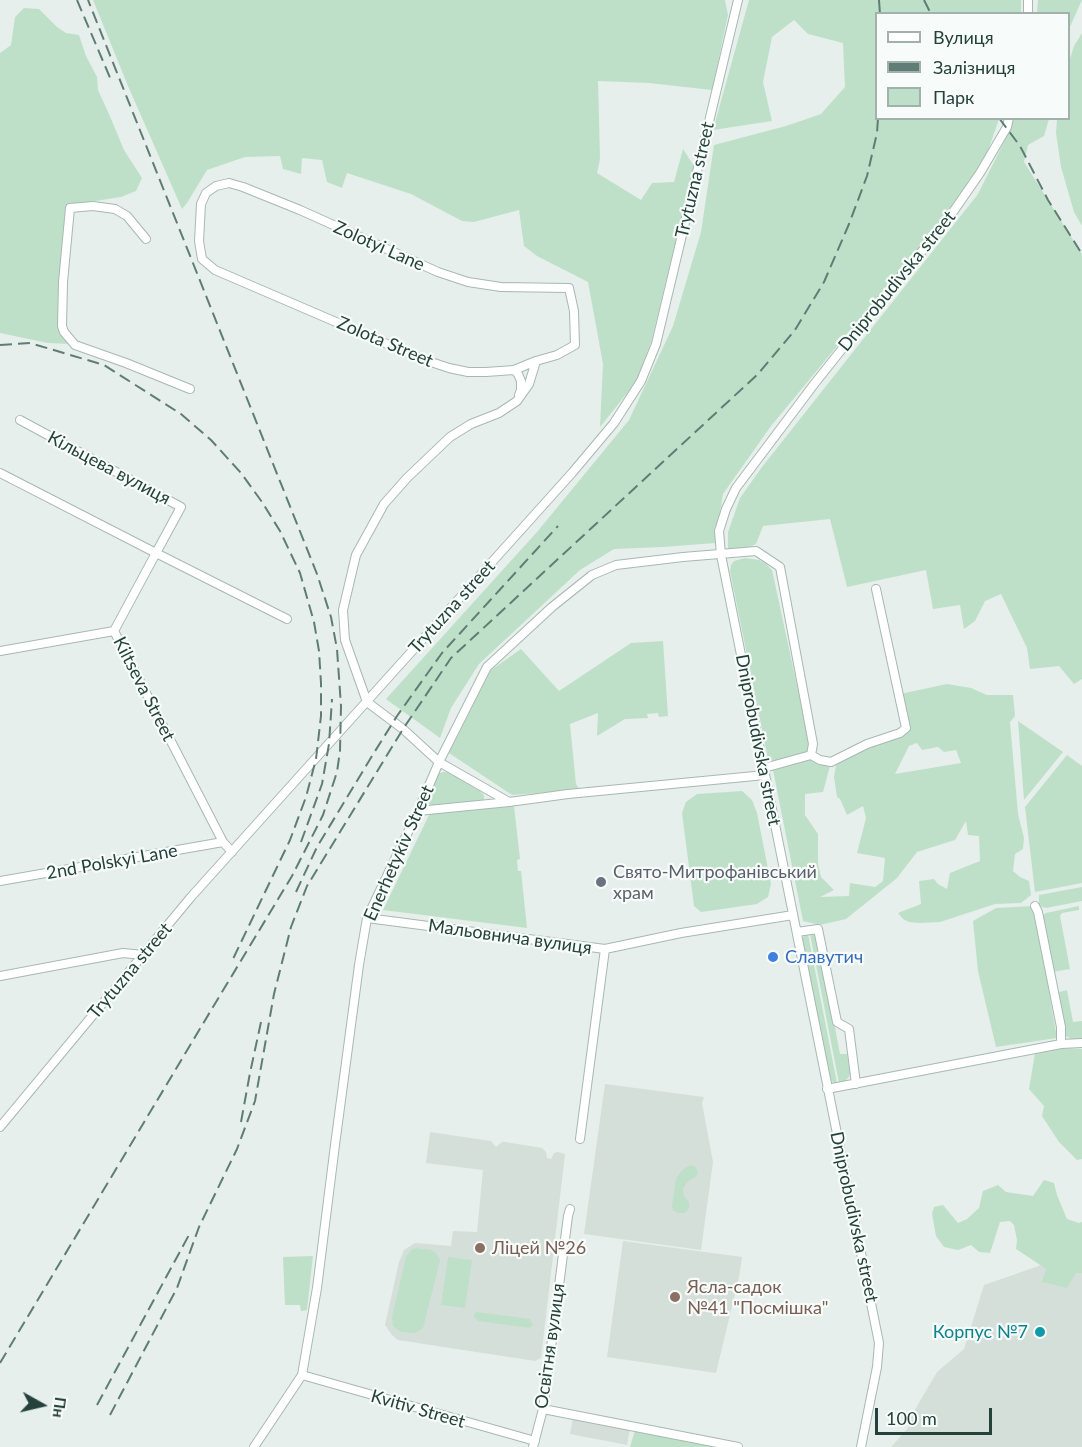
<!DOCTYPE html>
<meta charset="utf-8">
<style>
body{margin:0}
#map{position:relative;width:1082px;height:1447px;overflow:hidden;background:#e6efeb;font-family:Lato,sans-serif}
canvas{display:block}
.legend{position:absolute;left:875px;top:12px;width:195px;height:108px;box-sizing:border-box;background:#f7fbf9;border:2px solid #a3b1ad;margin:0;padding:8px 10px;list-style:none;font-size:18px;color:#24423a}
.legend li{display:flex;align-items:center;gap:12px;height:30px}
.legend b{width:30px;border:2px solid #a3b1ad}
.north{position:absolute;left:12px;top:1375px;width:60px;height:60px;-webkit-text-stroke:4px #f7fbf9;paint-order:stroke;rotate:98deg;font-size:16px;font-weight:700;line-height:24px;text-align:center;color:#24423a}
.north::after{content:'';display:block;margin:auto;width:21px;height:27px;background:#24423a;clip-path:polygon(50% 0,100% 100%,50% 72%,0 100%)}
.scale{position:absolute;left:875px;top:1408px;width:117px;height:27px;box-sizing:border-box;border:3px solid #24423a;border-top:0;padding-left:8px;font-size:18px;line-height:21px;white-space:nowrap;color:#24423a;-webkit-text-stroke:4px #f7fbf9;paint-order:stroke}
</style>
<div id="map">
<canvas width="1082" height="1447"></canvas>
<ul class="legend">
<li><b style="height:8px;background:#fff"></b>Вулиця</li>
<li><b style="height:8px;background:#5f7d75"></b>Залізниця</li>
<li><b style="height:16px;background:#bfe0c8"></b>Парк</li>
</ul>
<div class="north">Пн</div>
<div class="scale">100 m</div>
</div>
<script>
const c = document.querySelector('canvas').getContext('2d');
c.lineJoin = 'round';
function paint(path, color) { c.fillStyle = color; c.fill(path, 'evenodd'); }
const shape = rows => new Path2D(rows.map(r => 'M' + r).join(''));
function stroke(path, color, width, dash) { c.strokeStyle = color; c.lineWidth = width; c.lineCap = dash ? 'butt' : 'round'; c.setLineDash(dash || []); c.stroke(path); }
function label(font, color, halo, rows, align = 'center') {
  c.font = font + ' Lato,sans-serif'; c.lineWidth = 4.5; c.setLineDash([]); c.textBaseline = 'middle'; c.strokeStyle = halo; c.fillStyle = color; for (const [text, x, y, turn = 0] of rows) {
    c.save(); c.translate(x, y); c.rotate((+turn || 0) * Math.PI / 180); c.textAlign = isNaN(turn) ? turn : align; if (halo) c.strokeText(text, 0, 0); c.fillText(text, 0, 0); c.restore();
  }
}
paint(shape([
 [605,1084,704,1097,702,1103,713,1162,701,1250,584,1234],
 [430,1132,491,1141,496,1147,502,1142,505,1142,542,1148,546,1152,547,1158,551,1159,554,1153,558,1152,565,1154,541,1358,535,1361,398,1340,392,1335,385,1325,399,1262,404,1250,415,1243,451,1246,453,1231,477,1232,483,1170,426,1163],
 [623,1241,742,1257,739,1277,716,1373,607,1357],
 [1050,1262,1082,1265,1082,1447,891,1447,908,1428,910,1418,937,1372,964,1349,984,1285],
 [573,1417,630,1428,627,1445,570,1434]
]), '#d4dfda');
paint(shape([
 [93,0,725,0,728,15,712,90,649,83,598,81,600,159,597,173,641,200,652,183,674,182,683,149,694,166,651,342,636,382,600,427,603,364,588,282,537,256,524,246,519,210,474,222,462,221,411,194,347,173,342,188,327,182,322,160,302,158,301,174,283,169,280,156,245,157,207,170,187,203,182,209,128,86],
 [749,0,1021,0,1021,13,876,14,876,118,999,119,983,165,935,228,771,426,723,494,715,543,663,547,614,549,580,570,479,664,451,708,440,738,386,699,537,532,629,420,673,326,701,232,714,145,786,126,821,114,845,87,843,43,808,34,794,20,772,37,763,82,772,121,713,130],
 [1038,0,1082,0,1069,29,1068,14,1037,13],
 [24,8,39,9,57,27,66,33,79,35,86,56,97,77,98,90,109,114,124,150,142,178,136,191,121,197,69,205,61,325,70,344,48,343,0,333,0,53,11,45,15,17],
 [1082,33,1082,226,1074,212,1061,167,1056,133,1057,119,1068,118,1069,62,1074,46],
 [1013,119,1049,119,1044,136,1028,145,1024,162,1082,254,1082,679,1074,684,1059,666,1030,669,1027,648,1001,594,985,601,975,621,964,629,960,605,933,609,926,570,847,587,830,519,763,526,756,544,747,548,728,550,728,532,740,498,762,467,978,194,1006,138],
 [745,558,759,560,766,564,772,570,809,741,810,746,807,754,773,763,768,759,730,571,731,565,734,561],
 [663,641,668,716,659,717,658,713,647,714,648,718,625,719,597,736,598,713,570,724,576,784,580,790,512,795,449,753,491,670,521,649,559,691,631,643],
 [947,684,971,688,987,695,1013,695,1015,716,1010,722,1018,814,1024,838,1023,849,1015,854,1013,871,1020,877,1029,881,1031,895,1021,903,995,904,940,922,920,923,909,922,903,919,898,913,921,904,919,881,934,879,938,884,947,889,950,873,980,861,979,836,968,835,966,821,955,840,917,852,897,878,846,919,820,925,803,921,772,765,811,755,831,762,823,792,805,794,805,815,818,834,818,864,821,877,834,890,820,897,849,896,850,883,875,887,883,881,885,858,857,853,866,818,863,806,847,815,840,799,837,797,834,777,837,759,905,728,900,694],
 [917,743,922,750,938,747,944,752,956,750,961,763,895,774,909,746],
 [1018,721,1063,752,1024,800],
 [1067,755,1082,766,1082,883,1035,892,1025,807],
 [444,772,448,772,480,791,484,795,484,799,481,801,431,806,428,803,427,799,436,777,439,773],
 [742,791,752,800,757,813,771,884,768,897,757,904,701,912,694,906,682,813,686,802,697,794],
 [514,806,520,859,517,860,518,871,521,871,527,928,383,910,430,813],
 [1082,887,1082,901,1046,908,1039,906,1039,895],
 [1033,906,1035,911,1057,1038,996,1047,978,971,973,921,996,908],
 [1079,906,1079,910,1062,913,1060,916,1070,969,1052,972,1041,920,1043,915,1046,913],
 [808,934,837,1083,834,1083,829,1078,802,939,804,936],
 [810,934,814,934,818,938,840,1054,847,1054,850,1073,849,1077,844,1082,839,1083],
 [1067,990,1073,1022,1082,1021,1082,1041,1071,1039,1066,1036,1064,1032,1056,993],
 [1056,1048,1082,1049,1082,1159,1077,1160,1059,1142,1042,1116,1044,1106,1029,1089,1035,1053],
 [690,1165,694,1166,698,1171,697,1176,687,1182,683,1189,684,1196,689,1202,689,1208,685,1213,677,1213,673,1210,672,1206,676,1179,682,1170],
 [1044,1180,1054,1183,1057,1195,1067,1219,1079,1223,1082,1222,1082,1273,1076,1273,1067,1288,1042,1282,1046,1269,1016,1249,1017,1240,1014,1225,1010,1221,1000,1222,990,1253,979,1252,971,1245,958,1250,944,1247,936,1236,932,1214,934,1207,943,1205,958,1223,967,1219,979,1208,983,1191,998,1185,1006,1192,1033,1196],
 [416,1248,431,1250,435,1252,440,1260,439,1265,423,1328,415,1333,401,1332,393,1326,392,1317,406,1257,412,1249],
 [313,1256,307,1310,301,1311,300,1305,285,1305,283,1257],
 [448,1257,472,1260,465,1308,441,1305],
 [477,1312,530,1319,533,1325,529,1328,478,1321,474,1317,475,1313],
 [635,1430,720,1447,630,1447]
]), '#bfe0c8');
const minor = shape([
 [1028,14,1028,0],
 [229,183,243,187,300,210,438,272,468,282,501,287,569,288,574,311,575,345,557,355,536,361,514,370,486,372,468,372,449,368,422,359,215,270,202,259,199,241,201,204,206,193,216,186,229,183],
 [146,239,127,216,115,209,93,206,70,208,63,282,62,326,64,332,75,345,126,363,190,389],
 [536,361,529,384,517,401,499,413,471,424,450,437,407,478,384,504,356,555,343,610,345,640,367,702,403,729,439,762,509,802,568,794,765,775],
 [514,370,518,374,521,381,521,390,519,395],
 [20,420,181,507,156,553,287,619],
 [0,473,156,553,114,631,223,842,232,852],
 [0,651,114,631],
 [764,768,811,755,820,760,831,762,867,744,900,733,906,728,876,589],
 [418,811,509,802],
 [0,881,223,842],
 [1035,906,1038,912,1061,1027,1061,1044],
 [367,918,605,949,681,933,793,915],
 [797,932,818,929,837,1022,849,1029,856,1084],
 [0,976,123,953,144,955],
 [827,1089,1061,1044,1082,1043],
 [0,1127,191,897,572,473,614,423,641,381,656,344,738,0],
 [580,1139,605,949],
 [302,1375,535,1441],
 [543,1409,738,1447],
 [254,1447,302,1375,317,1288,335,1145,359,965,367,918,418,811,439,762,487,667,552,607,592,575,616,565,683,557,756,551,780,567,813,744,811,755],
 [533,1447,543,1409,568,1216,570,1209],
 [861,1447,877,1367,879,1343,721,555,719,531,726,509,736,488,815,383,881,300,944,225,980,173,1007,127,1009,118]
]);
stroke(minor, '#a8b8b2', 10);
stroke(minor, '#fff', 8);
stroke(shape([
 [77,0,111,80],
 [879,0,880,14],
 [924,0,931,14],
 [999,118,1020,146,1048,200,1082,254],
 [0,345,30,343,104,365,181,414,211,440,241,473,262,502,280,531,300,573,314,622,319,651,321,683,321,716,316,759,306,797,290,840,232,961],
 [301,842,322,784,329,744,332,699],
 [296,892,317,847,372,756,397,716,442,653,558,526],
 [241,1122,250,1073,261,1022],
 [0,1363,213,1007,292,876,323,815,337,772,340,751,341,706,337,649,331,617,317,574,88,0],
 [97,1405,190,1233],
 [110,1415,177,1288,199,1227,237,1149,255,1101,274,994,291,927,307,886,403,729,451,658,758,374,795,330,824,282,849,224,867,176,877,133,878,118]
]), '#5f7d75', 2, [12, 6]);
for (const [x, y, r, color] of [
 [601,882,6,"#6b7280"],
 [773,957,6,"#3f7fe0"],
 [480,1248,6,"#8d6e63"],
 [675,1297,6,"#8d6e63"],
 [1040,1332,6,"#0f9aa8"]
]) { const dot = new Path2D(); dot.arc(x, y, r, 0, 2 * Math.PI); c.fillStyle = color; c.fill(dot); stroke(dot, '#f7fbf9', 2); }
label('18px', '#24423a', '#f7fbf9', [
 ["Trytuzna street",695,180,-77],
 ["Zolotyi Lane",379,246,24],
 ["Dniprobudivska street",897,281,-51],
 ["Zolota Street",385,342,23],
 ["Кільцева вулиця",109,468,28],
 ["Trytuzna street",452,607,-48],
 ["Kiltseva Street",144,689,63],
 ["Dniprobudivska street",758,740,79],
 ["Enerhetykiv Street",399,853,-66],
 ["2nd Polskyi Lane",112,862,-10],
 ["Мальовнича вулиця",510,937,8],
 ["Trytuzna street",130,971,-50],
 ["Dniprobudivska street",854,1217,78],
 ["Освітня вулиця",550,1346,-82],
 ["Kvitiv Street",418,1409,16]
]);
label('18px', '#5b616d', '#f7fbf9', [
 ["Свято-Митрофанівський",613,872],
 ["храм",613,893]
], 'left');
label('18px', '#366cbe', '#f7fbf9', [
 ["Славутич",785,957]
], 'left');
label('18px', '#785e54', '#f7fbf9', [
 ["Ліцей №26",492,1248],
 ["Ясла-садок",687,1287],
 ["№41 \"Посмішка\"",687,1308]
], 'left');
label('18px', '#0d838f', '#f7fbf9', [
 ["Корпус №7",1028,1332]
], 'right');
</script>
